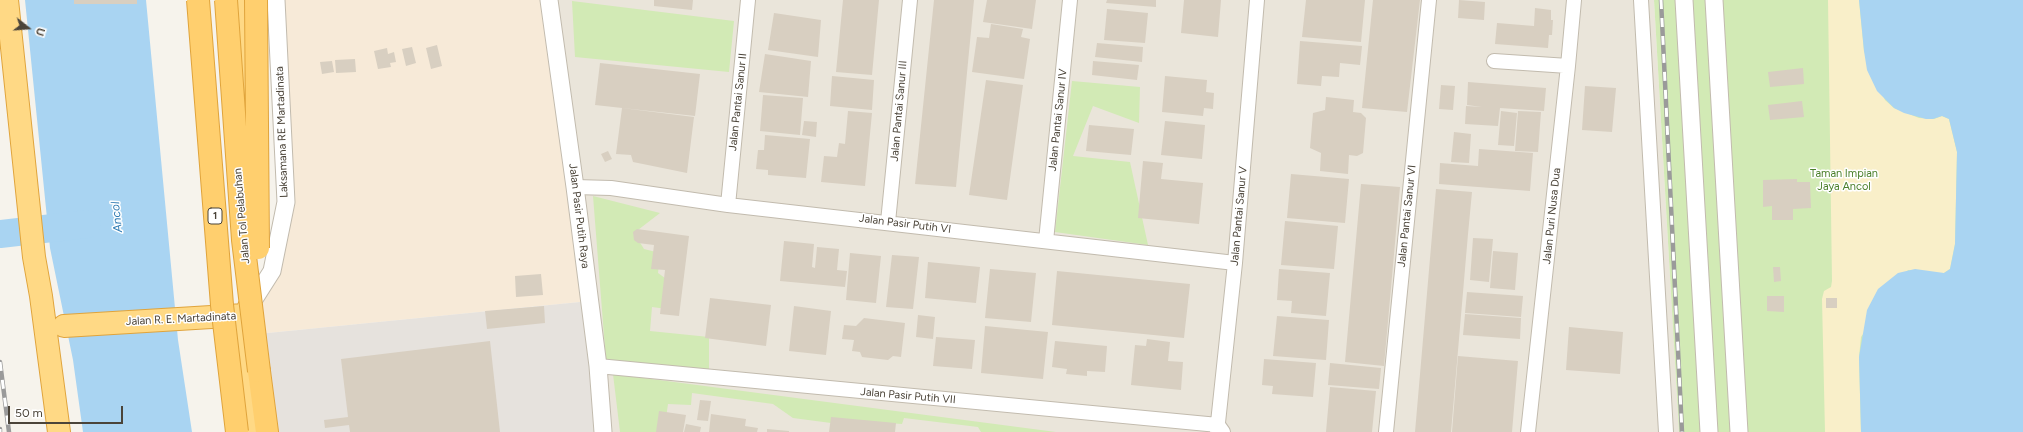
<!DOCTYPE html>
<style>
body{margin:0}
#map{position:relative;width:2023px;height:432px;overflow:hidden;background:#f6f3ec;font-family:Figtree,sans-serif}
canvas{display:block}
.north{position:absolute;left:8px;top:8px;width:40px;height:40px;-webkit-text-stroke:3px #fff;paint-order:stroke;rotate:107deg;font-size:11px;font-weight:700;line-height:16px;text-align:center;color:#4b4439}
.north::after{content:'';display:block;margin:auto;width:14px;height:18px;background:#4b4439;clip-path:polygon(50% 0,100% 100%,50% 72%,0 100%)}
.scale{position:absolute;left:8px;top:406px;width:115px;height:18px;box-sizing:border-box;border:2px solid #4b4439;border-top:0;padding-left:5px;font-size:12px;line-height:14px;white-space:nowrap;color:#4b4439;-webkit-text-stroke:3px #fff;paint-order:stroke}
</style>
<div id="map">
<canvas width="2023" height="432"></canvas>
<div class="north">U</div>
<div class="scale">50 m</div>
</div>
<script>
const c = document.querySelector('canvas').getContext('2d');
c.lineJoin = 'round';
function paint(path, color) { c.fillStyle = color; c.fill(path, 'evenodd'); }
const shape = rows => new Path2D(rows.map(r => 'M' + r).join(''));
function stroke(path, color, width, dash) { c.strokeStyle = color; c.lineWidth = width; c.lineCap = dash ? 'butt' : 'round'; c.setLineDash(dash || []); c.stroke(path); }
function label(font, color, halo, rows, align = 'center') {
  c.font = font + ' Figtree,sans-serif'; c.lineWidth = 3; c.setLineDash([]); c.textBaseline = 'middle'; c.strokeStyle = halo; c.fillStyle = color; for (const [text, x, y, turn = 0] of rows) {
    c.save(); c.translate(x, y); c.rotate((+turn || 0) * Math.PI / 180); c.textAlign = isNaN(turn) ? turn : align; if (halo) c.strokeText(text, 0, 0); c.fillText(text, 0, 0); c.restore();
  }
}
paint(shape([
 [549,0,1654,0,1679,432,603,432]
]), '#eae5da');
paint(shape([
 [276,0,549,0,590,301,258,334,258,293,286,202]
]), '#f7ead8');
paint(shape([
 [590,301,603,432,270,432,258,334]
]), '#e6e2dd');
paint(shape([
 [1654,0,2023,0,2023,432,1679,432],
 [572,1,734,21,729,72,575,57],
 [1072,81,1140,87,1139,123,1093,106,1073,156,1130,162,1148,245,1055,232],
 [593,196,660,213,634,233,644,249,660,253,658,273,669,281,667,309,652,307,650,331,709,337,709,372,606,361],
 [613,374,1056,432,981,432,978,427,904,418,902,424,842,420,831,423,793,418,773,404,692,393,691,405,668,404,664,432,620,432]
]), '#d2eab5');
paint(shape([
 [1828,0,1859,0,1864,51,1885,100,1894,108,1919,118,1934,119,1942,116,1949,119,1957,152,1955,244,1950,269,1944,273,1936,273,1908,270,1861,337,1859,357,1861,432,1825,432,1822,299,1824,291,1831,287,1832,281]
]), '#f9efc9');
paint(shape([
 [25,0,146,0,178,340,192,432,83,432,73,360,50,248],
 [1859,0,2023,0,2023,432,1861,432,1859,357,1867,310,1878,289,1898,273,1915,269,1944,273,1950,269,1955,244,1957,152,1949,119,1942,116,1933,119,1926,119,1904,113,1894,108,1877,91,1867,70,1864,51]
]), '#a9d4f2');
stroke(shape([
 [0,234,87,224]
]), '#a9d4f2', 28);
paint(shape([
 [74,0,137,0,137,4,74,4],
 [654,0,693,0,692,10,654,6],
 [843,0,879,0,872,75,836,72],
 [934,0,974,0,956,187,915,184],
 [987,0,1036,0,1032,29,983,22],
 [1107,0,1156,0,1156,7,1106,3],
 [1184,0,1221,0,1218,37,1181,33],
 [1306,0,1365,0,1361,42,1302,37],
 [1373,0,1420,0,1407,112,1362,108],
 [1459,0,1485,2,1484,20,1458,18],
 [1535,8,1551,10,1551,20,1553,20,1552,35,1549,35,1548,48,1495,44,1497,23,1534,26],
 [1107,9,1148,13,1145,43,1104,40],
 [774,13,821,20,818,57,768,50],
 [991,24,1023,29,1021,37,1030,39,1024,79,972,72,977,37,989,38],
 [1300,41,1362,46,1360,65,1340,63,1339,77,1322,76,1321,86,1297,84],
 [1097,43,1143,47,1142,62,1095,57],
 [437,45,442,66,431,69,426,48],
 [412,47,416,63,406,66,402,49],
 [387,48,388,54,394,52,396,62,390,63,391,67,378,69,374,51],
 [765,54,811,61,808,97,759,92],
 [355,59,356,72,336,73,335,60],
 [332,61,334,72,322,74,320,62],
 [1093,61,1139,65,1137,80,1092,75],
 [600,63,700,74,695,116,595,105],
 [1803,68,1804,84,1770,87,1768,72],
 [832,76,874,80,872,110,830,106],
 [1165,76,1207,80,1206,92,1214,93,1213,109,1204,108,1203,116,1162,112],
 [986,80,1023,85,1007,200,969,195],
 [1468,82,1546,88,1544,111,1500,108,1498,126,1465,124,1466,106,1482,107,1467,105],
 [1441,85,1455,86,1453,110,1439,109],
 [1585,86,1616,88,1612,132,1582,130],
 [763,95,803,98,800,135,760,131],
 [1326,97,1354,100,1353,112,1361,113,1366,118,1363,153,1357,156,1349,155,1348,174,1320,171,1321,153,1310,148,1313,113,1325,110],
 [1802,101,1804,117,1770,120,1768,105],
 [622,108,694,117,687,173,633,162,631,155,616,154],
 [848,111,872,113,865,186,821,182,824,156,837,157,839,143,845,144],
 [1501,111,1517,113,1514,146,1498,145],
 [1518,111,1541,112,1538,152,1515,151],
 [804,121,817,122,816,137,802,135],
 [1165,121,1205,125,1202,159,1161,155],
 [1089,125,1134,129,1131,155,1086,151],
 [1454,132,1471,134,1469,163,1451,162],
 [765,135,810,139,806,178,768,175,768,170,756,169,758,150,764,150],
 [1479,149,1533,153,1530,191,1439,184,1440,163,1478,166],
 [608,151,612,159,605,162,601,154],
 [1143,161,1163,163,1161,179,1203,183,1199,224,1138,218],
 [1291,174,1349,179,1345,223,1287,218],
 [1797,179,1797,182,1810,182,1811,208,1793,209,1793,220,1772,220,1772,206,1763,207,1763,180],
 [1361,184,1400,187,1384,366,1345,362],
 [1436,189,1472,192,1468,234,1451,432,1415,432],
 [1285,221,1338,226,1334,269,1281,265],
 [637,229,689,236,679,316,660,314,665,270,651,269,654,245,638,243,634,240,633,232],
 [1473,238,1493,239,1489,282,1470,280],
 [784,241,814,244,812,267,815,268,817,247,839,249,837,270,847,271,845,287,780,281],
 [1493,251,1518,253,1515,290,1490,288],
 [850,253,881,256,876,303,846,300],
 [892,255,919,257,913,309,886,307],
 [928,262,980,267,976,303,925,298],
 [1773,267,1780,267,1781,281,1774,282],
 [990,269,1036,273,1031,322,985,318],
 [1279,269,1330,273,1326,316,1291,313,1292,301,1277,300],
 [1057,271,1190,284,1184,338,1052,325],
 [541,274,543,295,516,297,515,276],
 [1467,292,1523,296,1521,317,1465,313],
 [1767,296,1784,296,1784,312,1767,311],
 [710,298,771,305,766,346,705,338],
 [1826,298,1837,298,1837,308,1826,308],
 [544,306,545,323,487,329,485,311],
 [794,306,831,311,826,355,789,351],
 [1465,314,1521,318,1520,339,1463,335],
 [918,315,935,317,933,339,916,337],
 [1277,316,1329,320,1326,360,1273,356],
 [864,318,905,323,901,357,893,356,888,360,862,357,860,352,852,351,854,340,842,339,844,325,856,326],
 [985,326,1048,332,1043,379,981,373],
 [1569,327,1623,332,1620,374,1566,370],
 [936,337,975,340,972,369,933,366],
 [1147,339,1170,342,1168,361,1183,362,1181,390,1131,385,1135,345,1146,346],
 [490,341,500,432,350,432,349,425,325,428,324,420,348,417,341,359],
 [1055,341,1107,346,1105,372,1087,371,1087,376,1066,374,1067,369,1052,367],
 [1458,356,1518,361,1512,432,1452,432],
 [1264,359,1316,363,1313,397,1272,394,1273,386,1262,385],
 [1330,363,1381,368,1379,389,1328,385],
 [1330,387,1376,391,1372,432,1326,432],
 [700,400,711,401,708,421,697,420],
 [659,411,686,415,683,432,656,432],
 [711,414,746,419,745,426,758,428,757,432,709,432],
 [831,417,896,423,895,432,829,432],
 [686,424,701,427,700,432,684,432],
 [767,429,789,431,789,432,767,432]
]), '#d8cfc1');
const minor = shape([
 [1641,0,1666,432],
 [1494,61,1568,66],
 [575,187,611,188,728,205,1235,263],
 [728,205,748,0],
 [888,222,910,0],
 [1046,241,1070,0],
 [598,366,1218,425,1223,432],
 [1217,432,1235,263,1257,0],
 [1386,432,1429,0],
 [1528,432,1568,66,1574,0]
]);
const tertiary = shape([
 [549,0,575,187,598,366,603,432],
 [1684,0,1709,432],
 [1714,0,1739,432],
 [251,304,272,271,286,202,276,0]
]);
const trunk = shape([
 [7,0,34,257,41,296,59,432],
 [241,0,247,153],
 [64,326,244,315],
 [247,432,246,368,243,319,250,305]
]);
const motorway = shape([
 [259,371,267,432]
]);
stroke(minor, '#c2bbae', 16);
stroke(tertiary, '#c2bbae', 19);
stroke(trunk, '#e0a43c', 24);
stroke(motorway, '#e0a43c', 24);
stroke(minor, '#fff', 14);
stroke(tertiary, '#fff', 17);
stroke(trunk, '#ffd985', 22);
stroke(motorway, '#ffcf6e', 22);
const rail = shape([
 [1661,0,1682,432],
 [0,362,9,432],
 [0,429,0,432]
]);
stroke(rail, '#9a9a9a', 4.5);
stroke(rail, '#fff', 3, [9]);
const motorwayBridge = shape([
 [198,0,222,305,237,432],
 [226,0,243,240,259,371],
 [256,0,258,248]
]);
stroke(motorwayBridge, '#e0a43c', 24, []);
stroke(motorwayBridge, '#ffcf6e', 22);
for (const [x, y, w] of [
 [215,216,14]
]) { const box = new Path2D(); box.roundRect(x - w / 2, y - 8, w, 16, 3); c.fillStyle = '#fff'; c.fill(box); stroke(box, '#4b4439', 1); }
label('bold 10px', '#4b4439', null, [
 ["1",215,216]
]);
label('11px', '#4b4439', '#fff', [
 ["Jalan Pantai Sanur II",738,102,-84],
 ["Jalan Pantai Sanur III",899,111,-85],
 ["Jalan Pantai Sanur IV",1058,120,-84],
 ["Laksamana RE Martadinata",282,132,-92],
 ["Jalan Tol Pelabuhan",242,216,-95],
 ["Jalan Pasir Putih Raya",579,216,83],
 ["Jalan Pantai Sanur V",1239,216,-85],
 ["Jalan Pantai Sanur VI",1407,216,-84],
 ["Jalan Puri Nusa Dua",1552,216,-84],
 ["Jalan Pasir Putih VI",905,224,7],
 ["Jalan R. E. Martadinata",181,319,-3],
 ["Jalan Pasir Putih VII",908,396,5]
]);
label('11px', '#4a7f2a', '#fff', [
 ["Taman Impian",1844,174],
 ["Jaya Ancol",1844,187]
]);
label('italic 12px', '#2e7ab2', '#fff', [
 ["Ancol",117,217,-96]
]);
</script>
